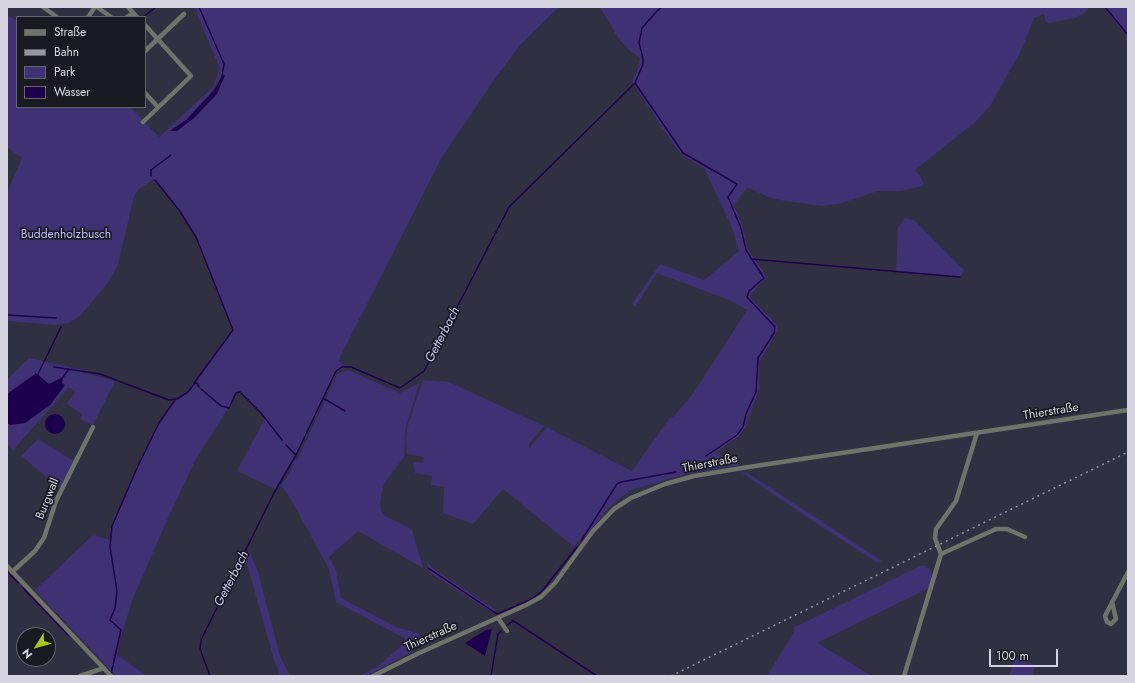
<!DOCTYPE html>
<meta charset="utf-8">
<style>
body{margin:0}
#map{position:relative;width:1135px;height:683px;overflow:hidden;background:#312f42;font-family:Jost,sans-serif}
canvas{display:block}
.frame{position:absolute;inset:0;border:8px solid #d6d5e1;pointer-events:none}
.legend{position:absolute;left:16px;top:16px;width:130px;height:92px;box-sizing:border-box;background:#191921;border:1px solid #65646e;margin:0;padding:5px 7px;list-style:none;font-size:12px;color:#d6d5e1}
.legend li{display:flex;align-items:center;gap:8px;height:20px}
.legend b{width:20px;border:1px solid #65646e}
.north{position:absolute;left:16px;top:627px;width:40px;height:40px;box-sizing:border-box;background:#191921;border:1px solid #65646e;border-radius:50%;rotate:233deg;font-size:11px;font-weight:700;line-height:16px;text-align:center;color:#d6d5e1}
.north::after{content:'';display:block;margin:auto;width:14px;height:18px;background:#a8c71c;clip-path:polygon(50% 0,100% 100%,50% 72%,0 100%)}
.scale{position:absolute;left:989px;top:649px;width:69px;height:18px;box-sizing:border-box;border:2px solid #d6d5e1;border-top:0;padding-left:5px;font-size:12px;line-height:14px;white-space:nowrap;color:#d6d5e1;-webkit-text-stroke:3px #191921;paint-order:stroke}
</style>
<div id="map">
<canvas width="1135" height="683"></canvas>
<div class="frame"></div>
<ul class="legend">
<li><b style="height:5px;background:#70736a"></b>Straße</li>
<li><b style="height:5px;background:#9795a4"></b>Bahn</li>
<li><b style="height:11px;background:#3e3174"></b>Park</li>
<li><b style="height:11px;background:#1d004d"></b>Wasser</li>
</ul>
<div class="north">N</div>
<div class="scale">100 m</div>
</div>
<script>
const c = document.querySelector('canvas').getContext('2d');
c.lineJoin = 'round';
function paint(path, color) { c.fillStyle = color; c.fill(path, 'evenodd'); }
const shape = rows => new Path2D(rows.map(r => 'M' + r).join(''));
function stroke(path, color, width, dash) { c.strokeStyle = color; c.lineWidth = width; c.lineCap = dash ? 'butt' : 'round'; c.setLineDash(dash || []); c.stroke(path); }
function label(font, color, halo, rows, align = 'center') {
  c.font = font + ' Jost,sans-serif'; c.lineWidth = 3.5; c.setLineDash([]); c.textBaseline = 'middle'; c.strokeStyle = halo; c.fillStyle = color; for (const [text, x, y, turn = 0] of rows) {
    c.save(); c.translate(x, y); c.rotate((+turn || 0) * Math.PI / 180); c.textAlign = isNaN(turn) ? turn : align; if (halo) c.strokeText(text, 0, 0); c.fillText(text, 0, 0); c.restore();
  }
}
paint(shape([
 [194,7,559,7,521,44,494,80,441,159,338,361,345,365,335,372,296,454,291,451,295,456,275,489,237,471,265,418,239,391,235,392,230,408,222,405,214,400,221,406,228,408,195,461,168,518,133,598,120,640,117,655,147,676,116,676,35,590,93,535,110,540,112,526,118,513,137,469,159,423,174,400,188,392,194,384,197,383,198,387,204,392,198,383,195,383,233,330,196,237,179,210,154,179,139,189,134,196,118,265,107,284,80,316,69,323,58,325,7,321,7,192,22,158,7,147,7,15,17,21,17,107,130,107,159,137,212,88,220,69],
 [221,76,224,76,224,77,217,94,206,105,171,132,172,129,186,120,210,94],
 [600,7,1090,7,1084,13,1075,18,1049,23,1046,22,1044,14,1034,18,1021,51,990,106,974,123,915,170,920,176,924,184,923,186,901,191,878,191,839,204,822,206,785,201,768,197,747,187,734,205,744,231,747,247,767,278,754,290,750,297,776,324,778,330,759,362,759,389,745,428,739,436,716,453,740,465,690,473,631,490,610,506,581,542,578,541,574,547,503,489,473,524,443,513,444,487,431,485,432,476,415,473,413,462,423,463,424,457,407,454,406,439,407,429,422,382,423,380,449,382,544,426,529,444,529,449,548,426,550,429,632,471,671,416,673,417,692,395,747,310,729,300,657,273,635,307,632,304,660,264,704,280,739,251,733,230,704,168,685,157,675,147,632,82,638,69,640,58,629,50,618,38],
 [1103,7,1128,7,1128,37],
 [905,218,914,220,964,270,960,277,896,271,898,227],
 [29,358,83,370,82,372,115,381,93,425,80,419,82,414,66,404,75,393,69,387,13,450,7,444,7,423,10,425,25,423,50,405,65,385,57,380,49,384,46,383,40,376,7,394,7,379],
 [348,370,400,393,419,383,405,431,404,457,384,484,380,502,381,511,385,516,407,526,412,530,423,568,358,531,329,557,336,571,341,598,396,627,420,634,411,652,366,676,359,676,378,666,400,647,406,639,336,602,329,569,289,496,281,486,294,464,292,463,295,459,297,460,337,374],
 [38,439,74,461,61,489,21,456],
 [746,472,882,561,878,563,816,523,742,473],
 [249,550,258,572,280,656,290,676,280,676,274,660,245,557],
 [426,561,435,570,497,611,492,612,429,572],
 [920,566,926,566,931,570,932,576,929,588,817,643,872,676,767,676,795,630,793,628],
 [1015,657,1035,665,1032,676,1009,676]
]), '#3e3174');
paint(shape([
 [225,75,217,94,194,118,177,131,170,131,186,120,215,89,222,76],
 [36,373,49,384,63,377,62,383,65,385,50,405,25,423,10,425,7,423,7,394],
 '45 424a10 10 0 1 1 20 0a10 10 0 1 1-20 0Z',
 [492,629,485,656,465,643,486,630]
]), '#1d004d');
stroke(shape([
 [199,7,224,64,222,77],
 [1105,7,1128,35],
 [143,17,156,7],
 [635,83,683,153,737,184,728,197,741,228,746,250,764,278,749,291,747,297,775,327,774,333,758,358,756,392,746,414,743,427,737,435,706,456],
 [151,176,151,170,171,155],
 [155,180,179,210,196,237,233,330,194,383],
 [751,259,960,277],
 [7,315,56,318],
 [54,367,100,374,169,400,177,399,188,392,195,383,197,383,199,387],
 [38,374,61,327],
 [63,377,69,369],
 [201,389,221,406,229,408,236,393,240,392,261,413,282,440],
 [323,398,345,411],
 [286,445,296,455],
 [683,470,694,465],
 [581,541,617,484,621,482,676,472],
 [428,568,497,614,530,600,542,591,577,547],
 [7,571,18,583],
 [23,588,69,636],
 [512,620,597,676],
 [506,626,513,621],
 [111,674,121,630,110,620,115,608,117,591,110,547,112,526,137,468,159,423,175,400],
 [210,676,200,649,201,640,274,493,296,455,336,371,342,367,351,367,400,388,424,371,509,207,635,83,643,64,643,58,639,43,642,28,657,11,662,7],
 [491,676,498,634,501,631]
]), '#1d004d', 1.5);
stroke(shape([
 [43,7,57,17],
 [97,7,111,17],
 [128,7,137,17],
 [88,17,95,7],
 [127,17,133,13],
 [145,51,184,14],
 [145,93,158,107],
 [143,122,191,76,145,25],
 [977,433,956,501,936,529,935,538,941,554,996,529,1007,529,1025,537],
 [7,566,111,676],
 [12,572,35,551,44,538,56,501,93,427],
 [1112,602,1116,619,1111,624,1107,622,1105,616,1128,572],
 [498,618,507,631],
 [80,676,104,668],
 [373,676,417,654,526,605,541,597,555,583,593,531,614,509,631,498,665,484,694,476,742,468,1128,410],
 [904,676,941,554]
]), '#70736a', 4.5);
stroke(shape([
 [671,676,1128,452]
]), '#9795a4', 1.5, [2, 4]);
label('12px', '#c1bafd', '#191921', [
 ["Buddenholzbusch",66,235]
]);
label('12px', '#d6d5e1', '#191921', [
 ["Thierstraße",1051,412,-9],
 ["Thierstraße",710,464,-11],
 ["Burgwall",48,499,-68],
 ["Thierstraße",431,637,-24]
]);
label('italic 13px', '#c6c2ef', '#191921', [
 ["Getterbach",443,335,-63],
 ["Getterbach",232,579,-63]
]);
</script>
